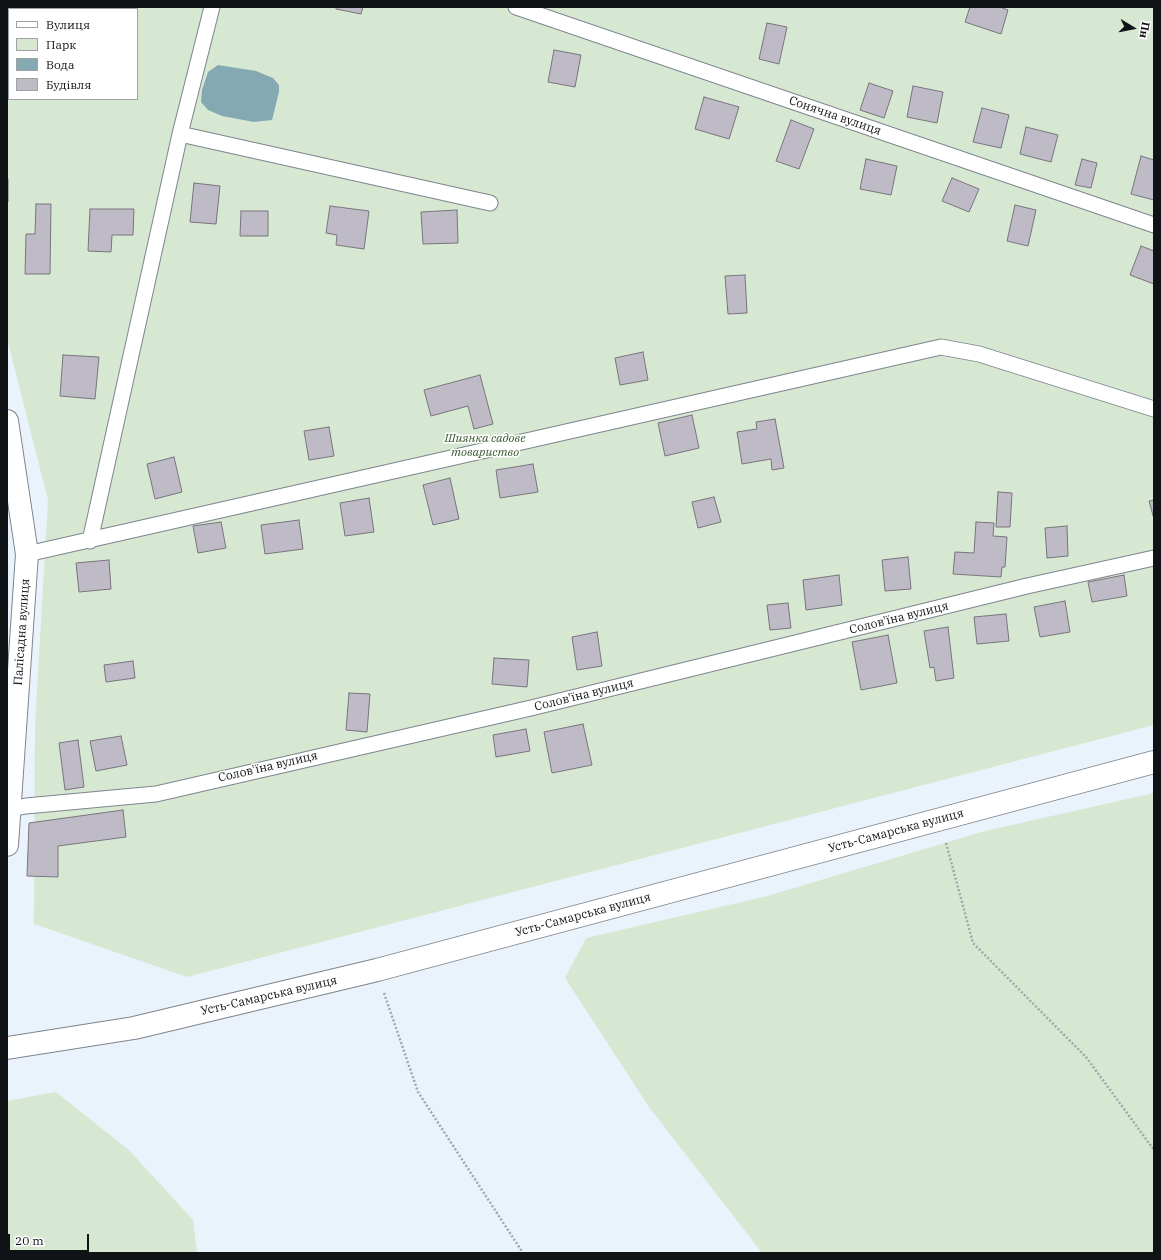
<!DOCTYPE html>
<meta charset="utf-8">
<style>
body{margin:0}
#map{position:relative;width:1161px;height:1260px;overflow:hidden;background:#eaf3fb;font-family:"IBM Plex Serif",serif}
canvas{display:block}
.frame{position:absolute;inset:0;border:8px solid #101316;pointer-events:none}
.legend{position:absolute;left:8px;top:8px;width:130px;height:92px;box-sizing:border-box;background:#fff;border:1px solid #9fa1a2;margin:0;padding:5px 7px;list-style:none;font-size:12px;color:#101316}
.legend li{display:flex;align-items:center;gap:8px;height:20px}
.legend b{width:20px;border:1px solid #9fa1a2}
.north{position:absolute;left:1113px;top:8px;width:40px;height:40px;-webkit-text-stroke:3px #fff;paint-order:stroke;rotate:100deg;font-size:11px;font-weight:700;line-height:16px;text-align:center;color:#101316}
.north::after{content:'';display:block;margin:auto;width:14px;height:18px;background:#101316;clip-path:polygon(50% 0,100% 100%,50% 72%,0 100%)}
.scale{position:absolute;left:8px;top:1234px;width:81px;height:18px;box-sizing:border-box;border:2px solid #101316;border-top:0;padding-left:5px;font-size:12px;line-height:14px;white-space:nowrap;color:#101316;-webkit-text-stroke:3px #fff;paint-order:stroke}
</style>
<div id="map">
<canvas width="1161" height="1260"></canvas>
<div class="frame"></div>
<ul class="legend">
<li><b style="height:5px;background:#fff"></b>Вулиця</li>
<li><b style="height:11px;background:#d7e8d2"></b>Парк</li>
<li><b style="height:11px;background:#85a9b3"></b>Вода</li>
<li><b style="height:11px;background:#bfbbc6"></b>Будівля</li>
</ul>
<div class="north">Пн</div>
<div class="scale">20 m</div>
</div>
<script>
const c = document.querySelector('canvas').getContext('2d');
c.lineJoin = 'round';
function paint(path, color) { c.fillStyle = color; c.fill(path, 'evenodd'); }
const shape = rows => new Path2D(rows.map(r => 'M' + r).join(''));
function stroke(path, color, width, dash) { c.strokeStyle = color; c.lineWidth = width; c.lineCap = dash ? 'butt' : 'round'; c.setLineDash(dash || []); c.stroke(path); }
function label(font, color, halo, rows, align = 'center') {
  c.font = font + ' "IBM Plex Serif",serif'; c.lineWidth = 3; c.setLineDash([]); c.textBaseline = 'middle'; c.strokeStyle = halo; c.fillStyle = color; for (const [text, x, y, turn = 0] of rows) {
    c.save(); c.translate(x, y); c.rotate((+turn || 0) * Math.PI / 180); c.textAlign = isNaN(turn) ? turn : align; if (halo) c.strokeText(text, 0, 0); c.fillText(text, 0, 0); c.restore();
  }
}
paint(shape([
 [7,7,1154,7,1154,725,187,977,34,924,35,725,48,500,7,339],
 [9,9,137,9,137,99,9,99],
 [1154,793,1154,1253,762,1253,649,1107,565,978,586,938,767,896,985,831],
 [56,1092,129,1150,193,1220,197,1253,7,1253,7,1101]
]), '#d7e8d2');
paint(shape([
 [218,65,256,71,273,78,279,85,279,92,272,120,254,122,222,116,208,110,201,102,202,90,208,72]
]), '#85a9b3');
const building = shape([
 [336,7,363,7,361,14,336,9,336,7],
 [970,7,1000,7,1008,10,1001,34,965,22,970,7],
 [767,23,787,27,779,64,759,59,767,23],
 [554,50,581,55,575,87,548,82,554,50],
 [869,83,893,91,884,118,860,110,869,83],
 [913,86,943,92,937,123,907,117,913,86],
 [704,97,739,107,729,139,695,129,704,97],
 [982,108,1009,115,1001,148,973,142,982,108],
 [791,120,814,129,799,169,776,161,791,120],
 [1026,127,1058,135,1051,162,1020,154,1026,127],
 [1141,156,1154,160,1154,200,1131,194,1141,156],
 [866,159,897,166,891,195,860,189,866,159],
 [1082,159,1097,163,1091,188,1075,185,1082,159],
 [952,178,979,189,969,212,942,201,952,178],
 [7,179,8,179,8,202,7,202,7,179],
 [194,183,220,186,216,224,190,222,194,183],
 [36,204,51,204,50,274,25,274,26,234,35,234,36,204],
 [1015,205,1036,210,1028,246,1007,241,1015,205],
 [330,206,369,211,364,249,336,245,337,235,326,233,330,206],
 [90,209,134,209,133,235,112,235,111,252,88,251,90,209],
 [457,210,458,243,423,244,421,212,457,210],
 [241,211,268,211,268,236,240,236,241,211],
 [1141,246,1154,251,1154,284,1130,275,1141,246],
 [745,275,747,313,728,314,725,276,745,275],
 [643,352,648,380,620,385,615,358,643,352],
 [63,355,99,357,95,399,60,396,63,355],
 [480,375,493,424,474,429,468,406,431,416,424,390,480,375],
 [692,415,699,448,665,456,658,423,692,415],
 [775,419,784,468,772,470,771,459,742,464,737,432,757,429,756,422,775,419],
 [329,427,334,456,309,460,304,431,329,427],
 [174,457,182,492,155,499,147,464,174,457],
 [533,464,538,492,500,498,496,470,533,464],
 [450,478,459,519,433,525,423,485,450,478],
 [998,492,1012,493,1010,527,996,527,998,492],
 [714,497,721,522,698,528,692,502,714,497],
 [369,498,374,532,345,536,340,503,369,498],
 [1154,500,1154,519,1149,501,1154,500],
 [299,520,303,549,265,554,261,525,299,520],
 [221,522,226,548,198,553,193,526,221,522],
 [976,522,994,523,993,536,1007,537,1005,567,1002,567,1001,577,953,574,955,552,974,553,976,522],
 [1067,526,1068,556,1047,558,1045,528,1067,526],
 [908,557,911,589,885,591,882,560,908,557],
 [109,560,111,589,79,592,76,563,109,560],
 [839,575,842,605,806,610,803,580,839,575],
 [1124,575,1127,596,1092,602,1088,582,1124,575],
 [1065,601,1070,632,1040,637,1034,607,1065,601],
 [788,603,791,628,770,630,767,605,788,603],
 [1006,614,1009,641,977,644,974,617,1006,614],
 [948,627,954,678,936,681,934,667,930,668,924,631,948,627],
 [597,632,602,666,577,670,572,637,597,632],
 [888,635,897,683,861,690,852,642,888,635],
 [494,658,529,660,527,687,492,684,494,658],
 [133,661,135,678,106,682,104,665,133,661],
 [349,693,370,694,367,732,346,730,349,693],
 [583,724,592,765,552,773,544,732,583,724],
 [526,729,530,751,496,757,493,735,526,729],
 [121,736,127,765,96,771,90,741,121,736],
 [78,740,84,787,65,790,59,743,78,740],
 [123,810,126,837,58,846,58,877,27,876,29,823,123,810]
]);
paint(building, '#bfbbc6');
stroke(building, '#79757e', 1);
const lane = shape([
 [516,7,1154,225],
 [180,134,490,203],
 [90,541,180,134,212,7],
 [27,554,941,347,979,354,1154,409],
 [10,809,26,806,156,794,531,708,1027,586,1154,558]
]);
const street = shape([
 [7,1048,134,1028,377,970,1154,762]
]);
const secondary = shape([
 [7,421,27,554,7,845]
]);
stroke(lane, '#7d858d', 17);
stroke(street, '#7d858d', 24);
stroke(secondary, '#7d858d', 24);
stroke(shape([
 [946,843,973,943,1086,1057,1154,1150],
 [384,993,418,1092,523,1253]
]), '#a0a7ad', 2.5, [2, 2]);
stroke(lane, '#fff', 15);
stroke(street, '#fff', 22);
stroke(secondary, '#fff', 22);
label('12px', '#101316', '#fff', [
 ["Сонячна вулиця",835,116,19],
 ["Солов'їна вулиця",899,618,-14],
 ["Палісадна вулиця",22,632,-86],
 ["Солов'їна вулиця",584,695,-14],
 ["Солов'їна вулиця",268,767,-13],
 ["Усть-Самарська вулиця",896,831,-15],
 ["Усть-Самарська вулиця",583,915,-15],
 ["Усть-Самарська вулиця",269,996,-13]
]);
label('italic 12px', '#38562e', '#fff', [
 ["Шиянка садове",485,439],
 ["товариство",485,453]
]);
</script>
